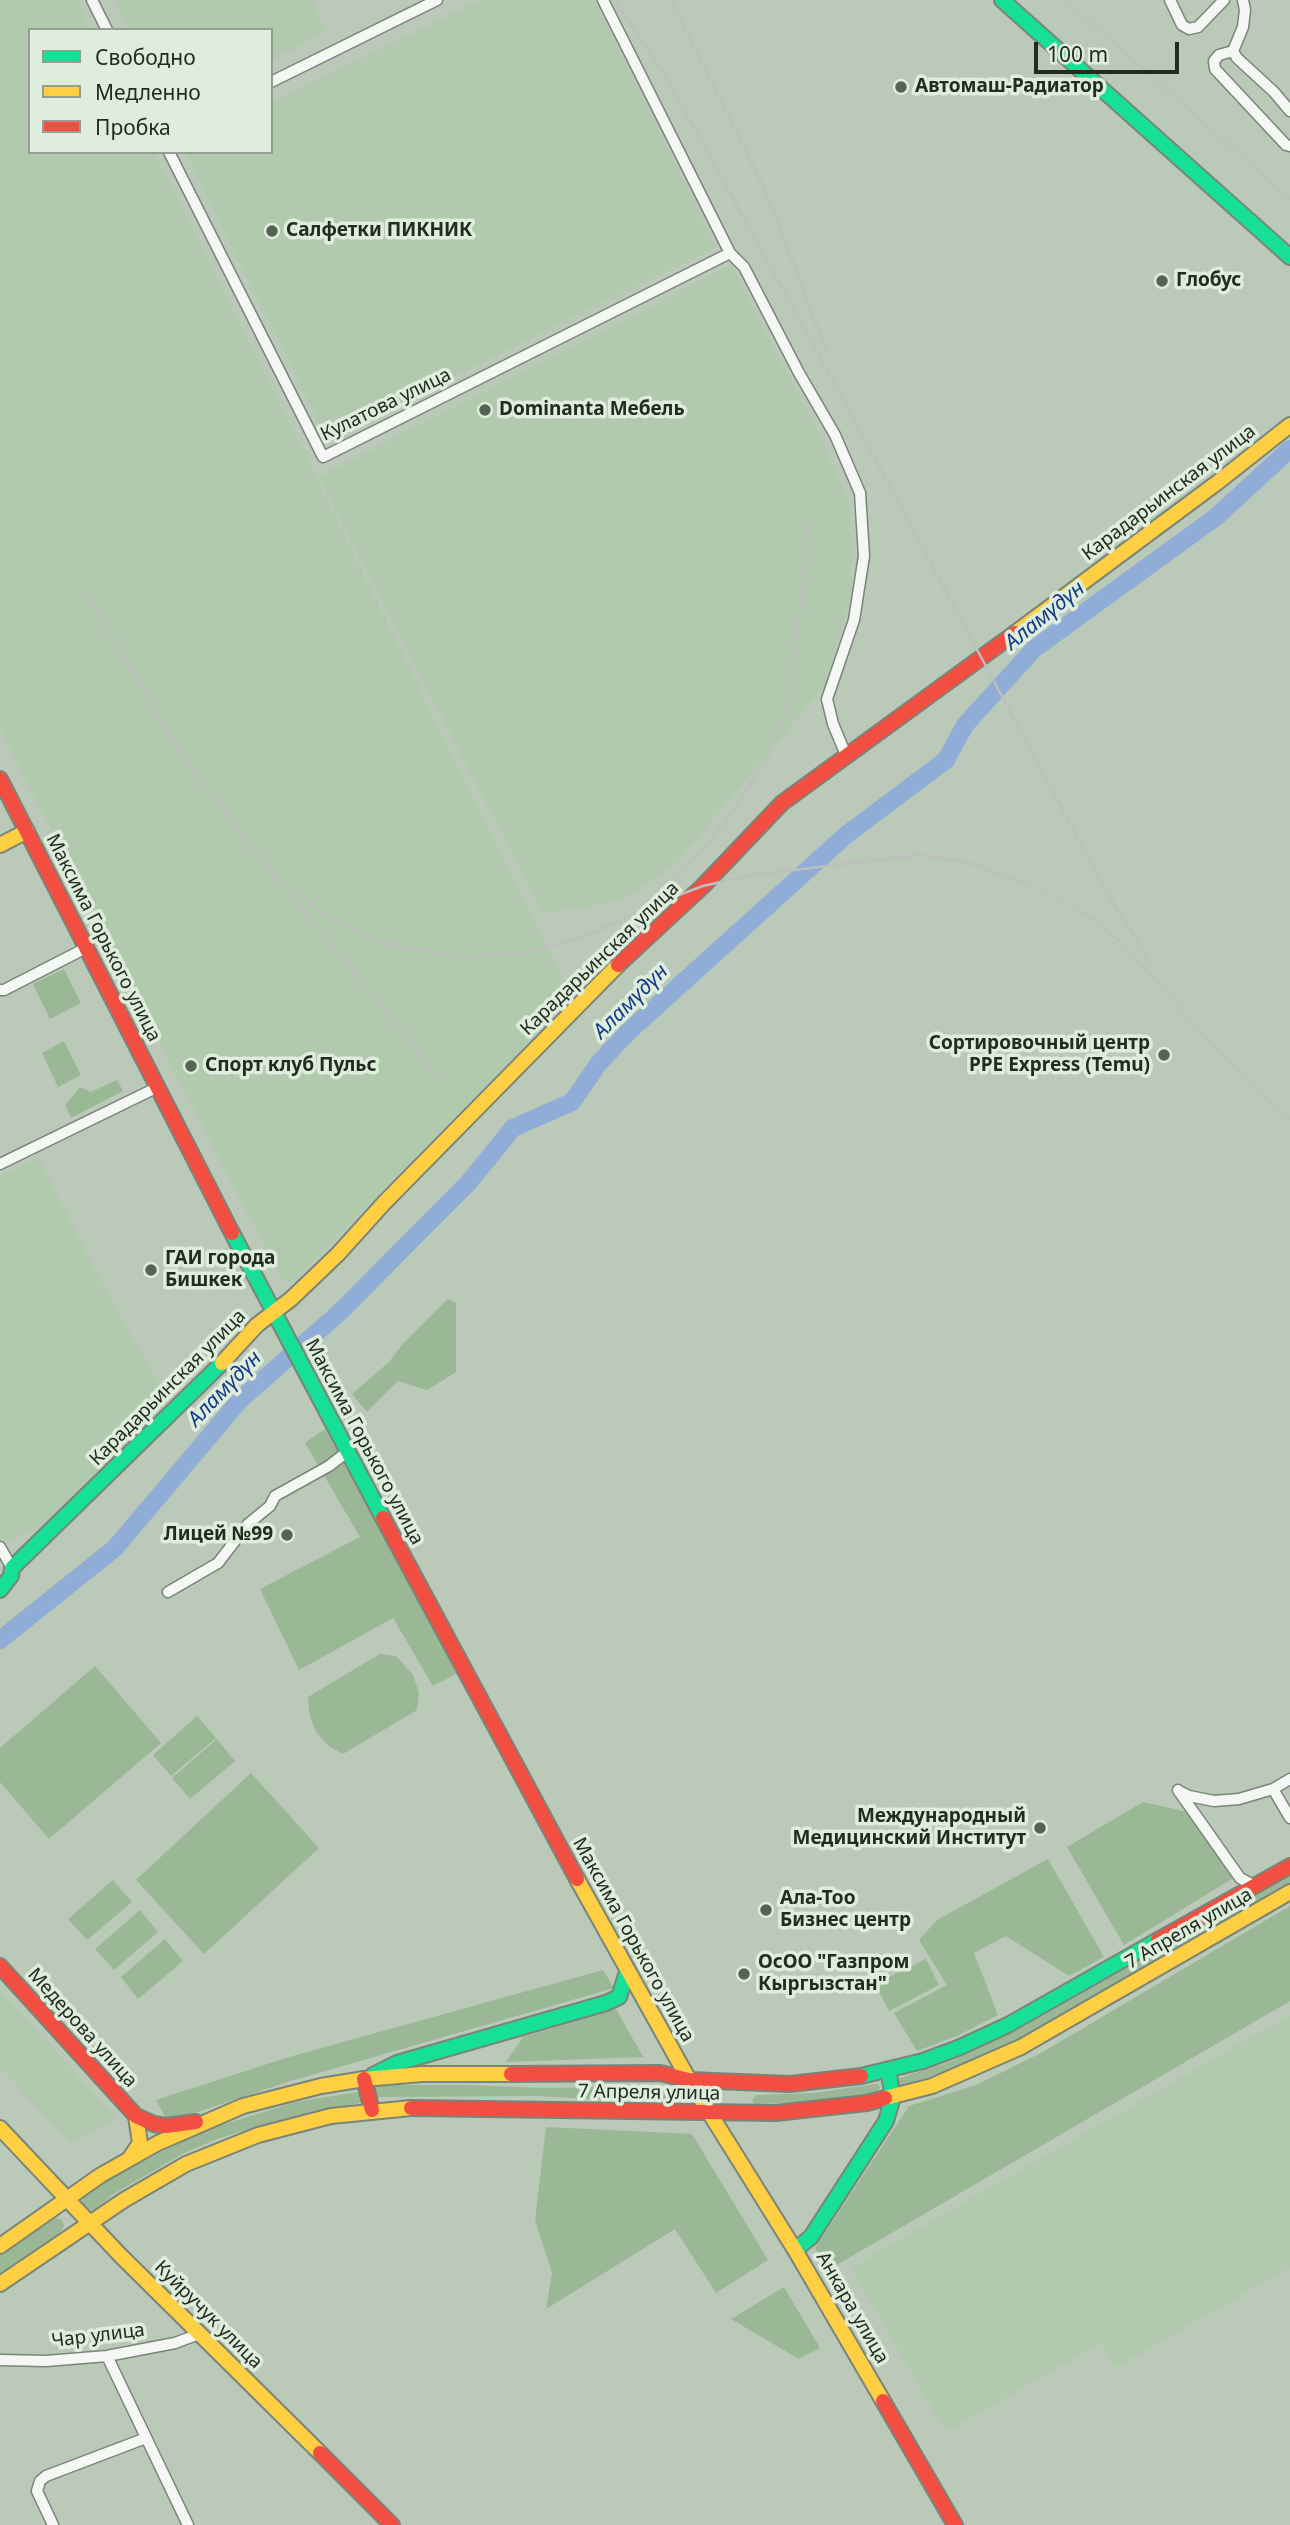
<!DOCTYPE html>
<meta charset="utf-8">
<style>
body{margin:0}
#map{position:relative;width:1290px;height:2525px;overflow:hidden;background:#bac9b8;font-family:"Noto Sans",sans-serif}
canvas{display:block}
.legend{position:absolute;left:28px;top:28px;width:245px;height:126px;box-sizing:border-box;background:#deeddc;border:2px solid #93a091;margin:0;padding:9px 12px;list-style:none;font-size:21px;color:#222c20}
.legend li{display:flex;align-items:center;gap:14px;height:35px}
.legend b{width:35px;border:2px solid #93a091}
.scale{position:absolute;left:1034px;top:42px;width:145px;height:32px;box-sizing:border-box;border:4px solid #222c20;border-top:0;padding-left:9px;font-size:21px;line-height:24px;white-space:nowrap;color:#222c20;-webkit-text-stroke:5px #deeddc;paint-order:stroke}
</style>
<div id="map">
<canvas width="1290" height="2525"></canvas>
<ul class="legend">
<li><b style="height:9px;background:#16e098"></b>Свободно</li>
<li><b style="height:9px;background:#ffcf43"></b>Медленно</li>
<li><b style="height:9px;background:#f24e42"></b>Пробка</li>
</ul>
<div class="scale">100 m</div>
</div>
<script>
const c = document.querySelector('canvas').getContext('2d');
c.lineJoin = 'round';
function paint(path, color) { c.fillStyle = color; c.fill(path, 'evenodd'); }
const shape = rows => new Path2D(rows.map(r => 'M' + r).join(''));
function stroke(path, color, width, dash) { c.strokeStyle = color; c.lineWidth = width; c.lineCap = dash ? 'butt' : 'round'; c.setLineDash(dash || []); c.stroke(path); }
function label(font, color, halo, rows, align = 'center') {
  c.font = font + ' "Noto Sans",sans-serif'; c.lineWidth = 7; c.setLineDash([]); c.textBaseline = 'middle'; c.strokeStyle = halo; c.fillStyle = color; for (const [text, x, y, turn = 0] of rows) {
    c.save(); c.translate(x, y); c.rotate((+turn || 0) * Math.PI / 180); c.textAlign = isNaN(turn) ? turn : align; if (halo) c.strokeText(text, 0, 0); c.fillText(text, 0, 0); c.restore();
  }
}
paint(shape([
 [0,0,77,0,91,30,30,30,30,152,153,152,304,453,572,998,292,1282,281,1279,0,729],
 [115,0,312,0,326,31,271,61,271,30,129,30],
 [481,0,594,0,716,247,327,439,185,152,271,152,271,103],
 [731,265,819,434,850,506,852,593,825,685,677,862,622,900,543,914,319,477],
 [38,1157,97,1274,171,1406,57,1518,5,1542,0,1531,0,1176],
 [0,1990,116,2118,70,2143,0,2068],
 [1290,2015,1290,2267,1115,2368,1100,2343,946,2432,851,2268]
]), '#b1caae');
paint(shape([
 [64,969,81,1003,50,1019,33,984],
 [64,1041,81,1075,58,1087,42,1053],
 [117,1080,123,1091,71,1118,65,1105,80,1087,91,1092],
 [448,1299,456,1303,456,1372,427,1390,398,1381,367,1412,352,1394,389,1362,402,1345],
 [325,1429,458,1673,433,1686,393,1618,299,1670,260,1589,360,1537,305,1443],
 [380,1654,396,1656,413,1675,419,1693,417,1710,343,1754,329,1746,316,1732,309,1713,308,1697],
 [95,1666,161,1743,49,1839,0,1782,0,1748],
 [197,1716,216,1738,171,1776,153,1755],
 [217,1739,235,1761,190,1799,172,1778],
 [251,1773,319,1848,204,1954,136,1880],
 [1143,1802,1192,1813,1235,1877,1124,1945,1067,1847],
 [1048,1859,1104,1957,1069,1976,1006,1936,974,1953,998,2015,959,2035,917,2051,894,2013,947,1985,919,1940,937,1920],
 [1290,1875,1290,1884,1026,2035,954,2069,899,2086,896,2083,896,2079,950,2062,1018,2030],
 [113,1880,132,1902,87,1940,68,1919],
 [1290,1906,1290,2001,828,2270,815,2248,909,2106,976,2085,1041,2053],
 [140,1910,158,1932,114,1970,95,1949],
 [165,1939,183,1961,138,1999,121,1977],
 [926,1959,939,1985,889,2011,875,1984],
 [603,1970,614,1988,287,2082,168,2122,156,2100,289,2057],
 [616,2009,643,2057,506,2062,523,2037],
 [875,2084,878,2084,880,2088,873,2094,820,2102,755,2104,752,2101,756,2095,815,2093],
 [376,2085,466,2085,543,2088,662,2086,667,2092,667,2099,607,2100,537,2096,375,2097],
 [358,2092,361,2093,363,2100,360,2103,258,2126,217,2139,184,2153,112,2195,96,2209,91,2210,82,2202,83,2196,102,2183,202,2131,296,2102],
 [546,2127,692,2134,768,2260,716,2293,675,2229,546,2309,552,2273,535,2220],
 [55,2218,61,2219,64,2225,59,2236,0,2275,0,2254],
 [784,2287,820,2348,799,2359,731,2319]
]), '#9ab895');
stroke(shape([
 [0,1640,115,1548,240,1400,340,1312,469,1182,513,1128,572,1102,599,1063,627,1033,846,835,946,760,965,725,1034,649,1216,517,1290,449]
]), '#8fadd6', 18);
const street = shape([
 [92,0,107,30],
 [603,0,730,253,744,267,799,373,835,435,860,493,864,556,854,620,827,699,833,724,846,755],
 [1170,0,1182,25,1189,29,1198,27,1224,0],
 [1243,0,1245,10,1243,27,1233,51,1237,58,1274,92,1290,111],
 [1233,51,1219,55,1214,61,1215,69,1286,145,1290,146],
 [271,82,437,0],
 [169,152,323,457,730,253],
 [0,990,4,990,86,948],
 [0,1164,158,1087],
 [0,1547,12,1568],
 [168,1592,218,1563,248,1524,270,1506,275,1496,329,1466,347,1452],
 [1273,1789,1290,1818],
 [1178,1790,1240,1878,1255,1886],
 [1181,1792,1189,1796,1214,1801,1239,1799,1273,1789,1290,1779],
 [107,2356,188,2525],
 [0,2360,46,2361,107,2356,175,2343,199,2334],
 [53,2525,37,2491,40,2481,46,2476,146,2438]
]);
const fast = shape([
 [1002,0,1290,257],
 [232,1233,383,1518],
 [0,1590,11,1576,12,1568,222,1363],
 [373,2075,397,2063,606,2003,619,1997,627,1972],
 [861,2076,923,2061,958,2048,1008,2025,1158,1940],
 [795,2250,811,2237,886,2121,893,2097,888,2070]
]);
const slow = shape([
 [1015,633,1218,482,1290,425],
 [0,845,27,831],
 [222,1363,257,1325,291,1299,338,1254,384,1203,618,965],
 [577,1879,689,2080,795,2250,883,2401],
 [885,2098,932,2086,1021,2047,1290,1892],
 [0,2128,120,2255,320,2453],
 [130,2158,140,2143,136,2116],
 [0,2246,101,2175,158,2143,243,2106,321,2086,364,2079,422,2074,511,2074],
 [0,2284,124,2200,186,2164,258,2135,331,2116,411,2108]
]);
const jam = shape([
 [0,779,232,1233],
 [618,965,703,886,782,803,1015,633],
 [383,1518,577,1879],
 [1158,1940,1290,1866],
 [0,1966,136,2116,154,2124,166,2126,196,2122],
 [511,2074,660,2073,689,2080,790,2084,861,2076],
 [364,2079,372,2110],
 [411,2108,776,2113,867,2103,885,2098],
 [883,2401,955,2525],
 [320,2453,392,2525]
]);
stroke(street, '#7a8579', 13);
stroke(fast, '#7a8579', 18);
stroke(slow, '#7a8579', 18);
stroke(jam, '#7a8579', 18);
stroke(street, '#f5f7f4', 10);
stroke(fast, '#16e098', 14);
stroke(slow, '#ffcf43', 14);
stroke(jam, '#f24e42', 14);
stroke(shape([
 [614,0,670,84,848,408,1106,891,1152,965],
 [671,0,759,178,779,225,827,353],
 [1065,0,1290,199],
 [88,596,180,753,277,880,323,914,382,942,450,956,518,954,584,937,668,899,703,886,752,875,919,855,969,863,1024,882,1080,910,1120,941,1214,1046],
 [293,899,393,1019,434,1076],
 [647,902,671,884,705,847,734,810,766,761,784,718,794,669,808,524],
 [1209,1041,1256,1090,1290,1118]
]), '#bdc0bc', 2.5);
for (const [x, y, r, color] of [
 [901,87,7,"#576355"],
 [272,231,7,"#576355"],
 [1162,281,7,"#576355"],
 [485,410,7,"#576355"],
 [1164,1055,7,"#576355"],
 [191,1066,7,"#576355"],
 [151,1270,7,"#576355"],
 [287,1535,7,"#576355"],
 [1040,1828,7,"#576355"],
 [766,1910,7,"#576355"],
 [744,1974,7,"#576355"]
]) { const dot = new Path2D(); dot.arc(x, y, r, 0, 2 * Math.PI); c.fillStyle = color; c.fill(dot); stroke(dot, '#deeddc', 2.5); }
label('bold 19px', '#222c20', '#deeddc', [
 ["Автомаш-Радиатор",915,87],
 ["Салфетки ПИКНИК",286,231],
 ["Глобус",1176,281],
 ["Dominanta Мебель",499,410],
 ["Сортировочный центр",1150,1044,"right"],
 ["PPE Express (Temu)",1150,1066,"right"],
 ["Спорт клуб Пульс",205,1066],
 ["ГАИ города",165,1259],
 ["Бишкек",165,1281],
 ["Лицей №99",273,1535,"right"],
 ["Международный",1026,1817,"right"],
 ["Медицинский Институт",1026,1839,"right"],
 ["Ала-Тоо",780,1899],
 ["Бизнес центр",780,1921],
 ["ОсОО \"Газпром",758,1963],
 ["Кыргызстан\"",758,1985]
], 'left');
label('19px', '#222c20', '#deeddc', [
 ["Кулатова улица",386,405,-26],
 ["Карадарьинская улица",1169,493,-37],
 ["Максима Горького улица",103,938,63],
 ["Карадарьинская улица",600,959,-44],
 ["Карадарьинская улица",168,1388,-45],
 ["Максима Горького улица",364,1442,62],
 ["7 Апреля улица",1189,1929,-30],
 ["Максима Горького улица",633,1940,61],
 ["Медерова улица",82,2028,48],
 ["7 Апреля улица",649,2093,1],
 ["Анкара улица",852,2308,60],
 ["Куйручук улица",208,2315,45],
 ["Чар улица",98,2336,-7]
]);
label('italic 21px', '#143b88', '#deeddc', [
 ["Аламүдүн",1045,616,-39],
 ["Аламүдүн",631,1002,-45],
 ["Аламүдүн",225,1389,-46]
]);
</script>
